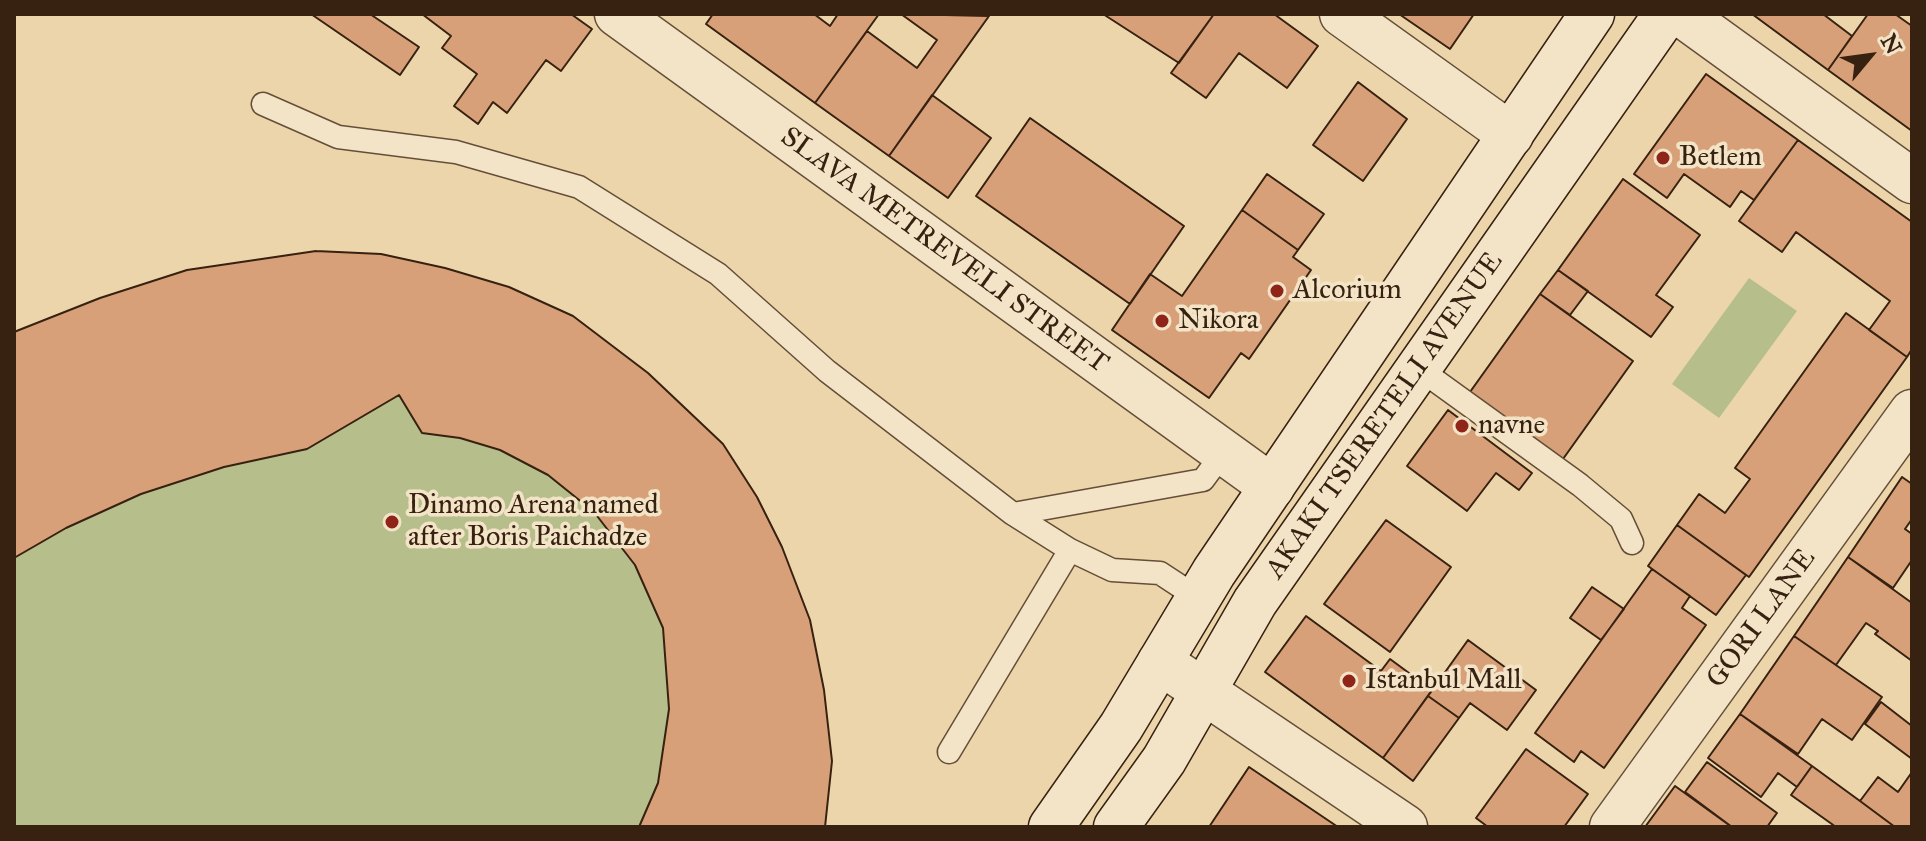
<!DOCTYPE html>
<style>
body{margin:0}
#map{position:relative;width:1926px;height:841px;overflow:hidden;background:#edd5ab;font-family:"IM FELL Great Primer",serif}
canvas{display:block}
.frame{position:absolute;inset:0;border:16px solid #372110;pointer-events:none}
.north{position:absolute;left:1830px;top:16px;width:80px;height:80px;-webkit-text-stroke:6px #f3e4c8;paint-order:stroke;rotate:61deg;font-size:22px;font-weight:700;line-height:32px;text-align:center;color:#372110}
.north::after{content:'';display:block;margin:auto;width:28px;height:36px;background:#372110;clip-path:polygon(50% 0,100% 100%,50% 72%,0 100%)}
</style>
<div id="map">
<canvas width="1926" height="841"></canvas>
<div class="frame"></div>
<div class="north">N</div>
</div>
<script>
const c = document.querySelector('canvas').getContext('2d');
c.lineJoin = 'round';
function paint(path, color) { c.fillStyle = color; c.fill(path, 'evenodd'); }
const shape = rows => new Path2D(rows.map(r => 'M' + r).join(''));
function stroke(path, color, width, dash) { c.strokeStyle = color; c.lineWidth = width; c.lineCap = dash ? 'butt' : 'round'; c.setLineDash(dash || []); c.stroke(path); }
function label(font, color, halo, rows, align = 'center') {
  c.font = font + ' "IM FELL Great Primer",serif'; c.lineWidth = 7; c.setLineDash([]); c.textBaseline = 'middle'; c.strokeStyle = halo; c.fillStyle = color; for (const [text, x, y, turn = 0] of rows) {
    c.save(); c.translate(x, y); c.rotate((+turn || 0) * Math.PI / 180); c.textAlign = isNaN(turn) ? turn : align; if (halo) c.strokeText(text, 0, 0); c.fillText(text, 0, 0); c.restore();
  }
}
paint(shape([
 [316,251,381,254,445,268,573,316,648,373,723,444,757,497,782,547,810,620,824,690,832,761,825,827,14,827,14,332,100,298,187,270],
 [1749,278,1797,311,1719,418,1672,384]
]), '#b6be8b');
const building = shape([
 [311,14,370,14,419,47,400,75,311,14],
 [422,14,571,14,592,29,561,71,546,60,507,113,493,102,478,124,454,106,477,74,442,48,451,36,422,14],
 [713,14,814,14,830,26,838,14,879,14,815,103,706,24,713,14],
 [901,14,989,16,889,156,815,103,867,31,917,68,937,40,901,14],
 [1103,14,1214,14,1179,63,1103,14],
 [1214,14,1274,14,1318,46,1287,88,1239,53,1206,98,1171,73,1214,14],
 [1399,14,1474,14,1450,49,1399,14],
 [1752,14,1823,14,1852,36,1828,70,1752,14],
 [1868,14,1895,14,1912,26,1912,131,1828,70,1868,14],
 [1706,74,1798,140,1754,200,1741,191,1730,207,1684,174,1667,198,1634,174,1706,74],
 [1358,82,1407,119,1363,181,1313,145,1358,82],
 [932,95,991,138,948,198,889,156,932,95],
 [1030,118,1184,226,1130,304,976,196,1030,118],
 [1798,140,1912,222,1912,349,1907,357,1869,330,1890,301,1796,232,1782,252,1739,221,1798,140],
 [1267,174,1324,214,1298,250,1242,210,1267,174],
 [1623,179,1700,235,1656,295,1673,307,1651,337,1558,270,1623,179],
 [1242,210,1298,250,1293,257,1311,270,1249,359,1241,353,1209,398,1112,330,1150,274,1182,296,1242,210],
 [316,251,381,254,445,268,509,287,573,316,648,373,723,444,757,497,782,547,810,620,824,690,832,761,825,827,639,827,658,783,669,709,663,628,635,565,594,512,548,475,500,450,460,438,422,433,399,395,307,449,224,467,141,494,66,528,14,558,14,332,100,298,187,270,316,251],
 [1558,270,1588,291,1570,315,1540,294,1558,270],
 [1540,294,1633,361,1563,459,1470,392,1540,294],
 [1846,313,1907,357,1749,577,1677,525,1699,494,1725,513,1750,479,1735,468,1846,313],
 [1448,410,1532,473,1519,490,1496,473,1467,511,1407,466,1448,410],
 [1902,477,1912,484,1912,519,1905,529,1912,534,1912,560,1893,588,1848,557,1902,477],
 [1386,520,1451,567,1390,652,1324,604,1386,520],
 [1677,525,1746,575,1716,615,1648,566,1677,525],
 [1848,557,1912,603,1912,661,1875,634,1878,631,1866,623,1836,665,1794,636,1848,557],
 [1652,569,1690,596,1682,608,1706,625,1604,768,1581,751,1574,762,1535,733,1652,569],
 [1592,587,1624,609,1601,640,1570,618,1592,587],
 [1306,616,1381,671,1390,659,1432,690,1383,758,1265,672,1306,616],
 [1794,636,1882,697,1852,740,1822,719,1798,754,1740,714,1794,636],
 [1468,640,1536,690,1507,730,1470,703,1459,718,1428,696,1468,640],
 [1428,696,1459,718,1413,781,1383,758,1428,696],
 [1881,702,1912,726,1912,759,1865,724,1881,702],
 [1740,714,1812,766,1797,787,1778,773,1761,797,1708,758,1740,714],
 [1526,749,1588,794,1564,827,1488,827,1476,818,1526,749],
 [1707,762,1777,813,1767,827,1732,827,1685,792,1707,762],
 [1812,766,1860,801,1895,827,1836,827,1791,795,1812,766],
 [1249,767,1338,827,1209,827,1249,767],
 [1912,772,1912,827,1895,827,1860,801,1878,777,1898,792,1912,772],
 [1675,786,1729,825,1728,827,1645,827,1675,786]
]);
paint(building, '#d7a078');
stroke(building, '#372110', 2);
const lane = shape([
 [263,104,338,137,456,152,579,187,718,274,827,371,1013,514,1070,550,1112,570,1160,573,1198,598],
 [1418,368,1580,485,1621,519,1632,543],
 [1013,514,1203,480,1223,453],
 [949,752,1070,550]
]);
const street = shape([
 [617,14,1272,487],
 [1342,14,1511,135],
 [1681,14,1912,181],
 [1160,662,1405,827],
 [1612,827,1912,412]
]);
const secondary = shape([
 [1051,827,1121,727,1214,572,1592,14],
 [1116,827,1164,760,1255,602,1666,14]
]);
stroke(lane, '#644e37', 25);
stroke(street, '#644e37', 47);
stroke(secondary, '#372110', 47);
stroke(lane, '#f3e4c8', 22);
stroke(street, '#f3e4c8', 44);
stroke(secondary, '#f3e4c8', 44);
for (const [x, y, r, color] of [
 [1663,158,8,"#8f2418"],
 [1277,291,8,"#8f2418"],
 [1162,321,8,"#8f2418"],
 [1462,426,8,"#8f2418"],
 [392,522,8,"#8f2418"],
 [1349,681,8,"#8f2418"]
]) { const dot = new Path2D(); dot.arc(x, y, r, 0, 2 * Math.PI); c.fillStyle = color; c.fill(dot); stroke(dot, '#f3e4c8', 3); }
label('28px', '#372110', '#f3e4c8', [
 ["Betlem",1679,158],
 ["Alcorium",1293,291],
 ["Nikora",1178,321],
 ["navne",1478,426],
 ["Dinamo Arena named",408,506],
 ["after Boris Paichadze",408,538],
 ["Istanbul Mall",1365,681]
], 'left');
label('28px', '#372110', '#f3e4c8', [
 ["SLAVA METREVELI STREET",944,251,36],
 ["AKAKI TSERETELI AVENUE",1385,416,-55],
 ["GORI LANE",1762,619,-54]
]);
</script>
